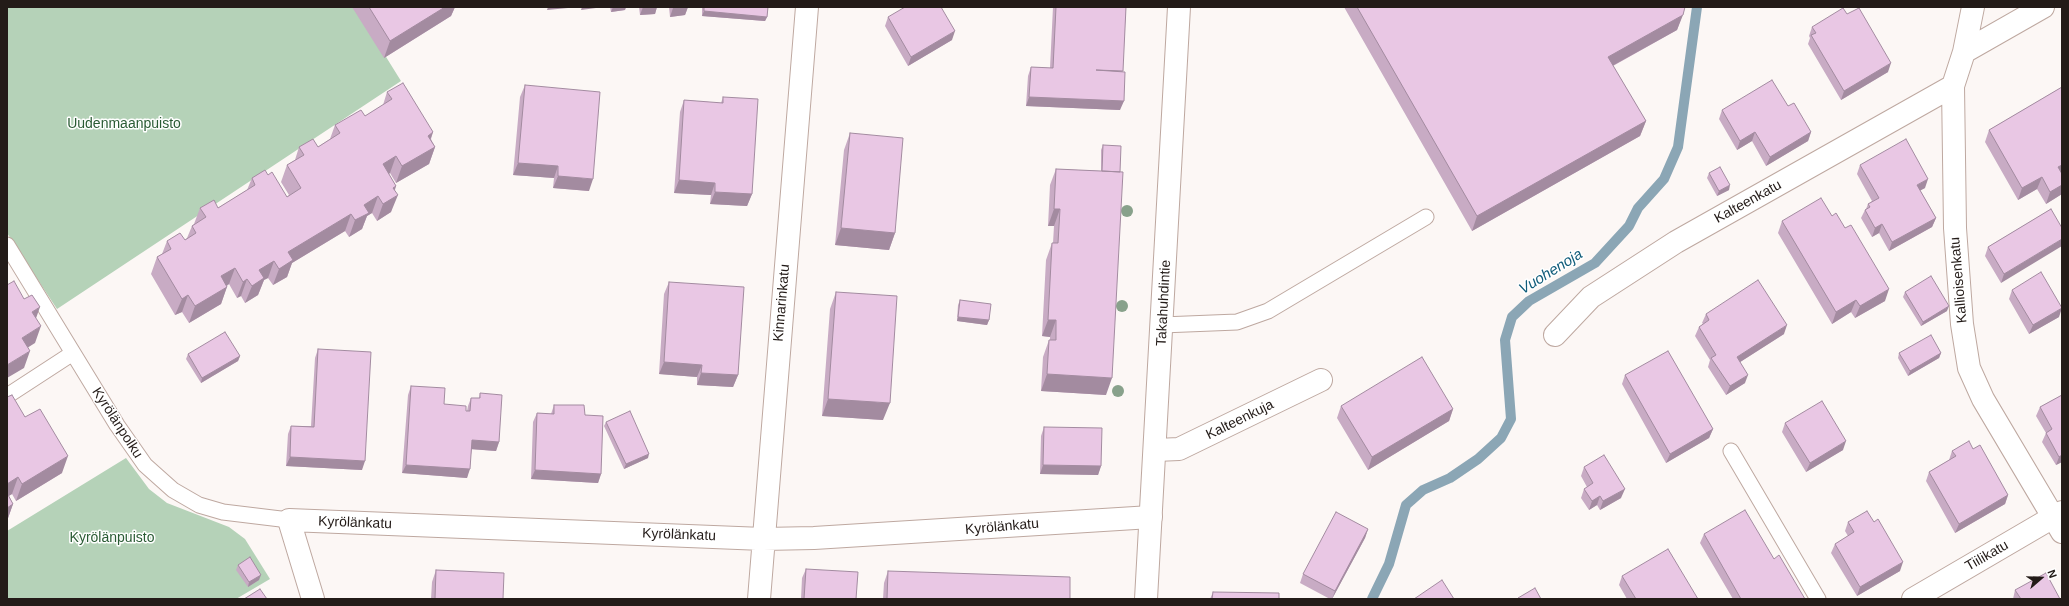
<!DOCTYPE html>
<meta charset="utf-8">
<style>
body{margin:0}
#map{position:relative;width:2069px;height:606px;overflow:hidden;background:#fcf7f5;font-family:Helvetica,sans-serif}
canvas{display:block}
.frame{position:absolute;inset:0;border:8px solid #231b18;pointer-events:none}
.north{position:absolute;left:2021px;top:558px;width:40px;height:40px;-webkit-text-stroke:3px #fff;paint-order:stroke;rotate:70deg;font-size:11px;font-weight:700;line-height:16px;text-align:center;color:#231b18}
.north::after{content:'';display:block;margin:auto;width:14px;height:18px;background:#231b18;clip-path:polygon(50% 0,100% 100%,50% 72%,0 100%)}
</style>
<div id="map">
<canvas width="2069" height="606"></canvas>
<div class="frame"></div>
<div class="north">N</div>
</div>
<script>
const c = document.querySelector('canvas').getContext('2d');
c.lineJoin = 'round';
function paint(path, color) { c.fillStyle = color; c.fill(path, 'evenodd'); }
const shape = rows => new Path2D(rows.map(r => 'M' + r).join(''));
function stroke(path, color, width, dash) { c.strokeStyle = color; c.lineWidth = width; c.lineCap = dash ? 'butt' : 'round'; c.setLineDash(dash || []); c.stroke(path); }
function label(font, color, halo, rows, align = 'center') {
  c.font = font + ' Helvetica,sans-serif'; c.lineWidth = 3; c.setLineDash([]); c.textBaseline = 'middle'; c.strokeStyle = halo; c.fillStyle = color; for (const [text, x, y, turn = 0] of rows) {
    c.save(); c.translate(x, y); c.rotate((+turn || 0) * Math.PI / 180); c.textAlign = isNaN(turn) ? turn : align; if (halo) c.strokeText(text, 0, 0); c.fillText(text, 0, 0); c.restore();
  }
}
paint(shape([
 [7,7,355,7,401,81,57,309,7,233],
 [126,458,149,489,167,503,229,527,245,539,270,579,236,599,7,599,7,531]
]), '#b5d2b8');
stroke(shape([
 [1372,599,1389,564,1406,505,1423,490,1450,478,1478,459,1501,438,1511,419,1505,340,1512,317,1529,301,1595,263,1629,226,1638,208,1664,179,1678,147,1697,7]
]), '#8ba6b5', 10);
const service = shape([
 [7,245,117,425,145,465,173,490,199,505,223,512,289,520],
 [1162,325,1237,322,1268,311,1426,217],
 [7,396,73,353],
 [1731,451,1818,599]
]);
const minor = shape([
 [1973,7,1964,52,1953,86,1955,228,1962,324,1969,368,1983,399,2062,532],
 [1964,52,2043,7],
 [1555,335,1591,297,1676,242,1953,86],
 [1156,450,1179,449,1321,380],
 [313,599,289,520,763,539,814,538,1151,517],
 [759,599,807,7],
 [1913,599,2062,512]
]);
const tertiary = shape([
 [1146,599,1179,7]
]);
stroke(service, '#bea8a0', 17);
stroke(minor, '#bea8a0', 24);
stroke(tertiary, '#bea8a0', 24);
stroke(service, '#fff', 15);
stroke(minor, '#fff', 22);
stroke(tertiary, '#fff', 22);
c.fillStyle = '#88a18b';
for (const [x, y] of [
 [1127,211],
 [1122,306],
 [1118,391]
]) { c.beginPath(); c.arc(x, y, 6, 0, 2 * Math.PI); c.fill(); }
paint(shape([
 [352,7,455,7,451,16,384,58],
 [610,7,626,7,625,10,611,12],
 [639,7,657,7,655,14,640,15],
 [669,7,688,7,685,15,670,17],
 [702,7,768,7,767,17,765,21,702,16],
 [1053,7,1126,7,1120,110,1026,106,1028,76,1031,67,1050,68],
 [1344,7,1685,7,1677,30,1613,66,1646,121,1640,136,1472,231],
 [888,17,952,40,908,66,885,26],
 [1812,27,1888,72,1841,100,1808,44,1810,38,1809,36],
 [525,85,589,191,553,188,554,178,513,175,520,97],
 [2062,87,2062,194,2046,204,2037,189,2018,200,1985,142,1989,130],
 [387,92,433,132,431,139,435,147,429,164,396,183,390,173,389,174,396,186,395,190,391,212,377,221,372,213,367,216,362,229,349,237,345,231,292,263,287,277,273,285,268,278,264,280,258,295,245,303,241,296,237,298,229,284,227,286,221,304,189,323,182,312,175,315,151,274,157,257,162,254,167,241,185,240,187,238,192,226,194,224,200,208,218,208,247,190,252,178,268,175,287,197,289,195,281,182,287,165,295,160,299,147,318,147,330,139,335,125,365,116,383,105],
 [723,97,752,194,747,206,710,204,711,195,674,193,680,112,684,100,721,103],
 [1788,106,1811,132,1808,141,1766,166,1752,141,1737,150,1719,119,1722,110],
 [850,133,895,233,889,250,835,245,844,150],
 [1103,145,1106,395,1041,391,1043,357,1049,340,1050,340,1050,337,1042,336,1046,260,1052,243,1053,243,1054,226,1048,226,1050,185,1056,169,1101,171,1101,150],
 [1860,165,1925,188,1920,190,1936,218,1932,227,1889,251,1879,233,1872,237,1861,218,1865,210,1866,209,1868,204,1872,201,1857,174],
 [1709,173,1729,190,1717,196,1707,178],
 [2051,209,2001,283,1985,256,1988,247],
 [1832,216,1885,301,1855,318,1851,312,1832,324,1778,233,1782,221],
 [669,282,738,375,733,387,697,385,697,377,659,374,664,294],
 [2012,290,2059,317,2029,334,2009,299],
 [836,292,883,420,822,416,830,309],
 [1905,292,1947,311,1921,326,1903,297],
 [960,300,989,320,987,325,957,321,958,305],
 [1706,314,1784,334,1740,362,1745,383,1726,395,1708,367,1710,360,1695,336,1699,327,1703,324,1702,323],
 [318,349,362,470,286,466,288,434,291,426,311,426,315,358],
 [1899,353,1941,353,1939,358,1908,376,1898,358],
 [188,354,240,356,238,361,201,383,186,359],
 [1625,375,1713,429,1709,438,1666,463,1622,384],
 [411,386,444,404,466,411,467,411,468,406,471,398,479,398,480,393,499,442,496,451,472,449,467,478,402,473,408,395],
 [2062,395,2062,462,2056,465,2042,442,2046,433,2036,416,2040,407],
 [7,396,25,417,62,473,16,501,12,494,9,496,13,504,7,521],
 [554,405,585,415,601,474,598,483,531,479,533,422,537,413,551,414],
 [1341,406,1453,409,1449,421,1368,470,1337,418],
 [606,422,648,458,624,469,604,426],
 [1785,423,1843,450,1806,472,1782,432],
 [1044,427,1101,466,1098,475,1040,474,1041,436],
 [1973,449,2008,495,2005,504,1955,533,1926,481,1929,472,1949,460,1952,451],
 [1584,467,1621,498,1600,510,1597,505,1589,510,1581,498,1584,489,1587,487,1581,476],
 [1848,522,1900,571,1857,596,1831,553,1835,544,1848,536,1845,531],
 [1368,529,1365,538,1332,599,1330,599,1300,583,1303,574],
 [1704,534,1774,559,1805,599,1733,599,1700,543],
 [238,565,259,580,248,587,236,570],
 [806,569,856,599,801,599,802,578],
 [436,570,503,599,431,599,432,582],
 [888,571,1070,599,883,599,884,583],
 [1622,576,1698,599,1627,599,1619,585],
 [2015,590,2060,599,2013,599],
 [1213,592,1279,599,1210,599]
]), '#c8abc4');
paint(shape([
 [445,7,455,7,451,16,384,58,390,41],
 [548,7,568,7,568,8,547,10],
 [582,7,596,7,596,8,581,10],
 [613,7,626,7,625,10,611,12],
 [643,7,657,7,655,14,640,15],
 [679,7,688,7,685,15,670,17,673,8],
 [704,11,767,17,765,21,702,16],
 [1683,15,1677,30,1603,71,1608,57],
 [955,31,952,40,908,66,911,57],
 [1891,63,1888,72,1841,100,1844,91],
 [1029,97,1124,101,1120,110,1026,106],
 [1646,121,1640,136,1472,231,1477,216],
 [433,132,427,149,428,136],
 [1755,132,1752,141,1737,150,1740,141],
 [1811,132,1808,141,1766,166,1770,157],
 [435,147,429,164,396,183,402,166],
 [396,156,390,173,377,181,383,164],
 [518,163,558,166,554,178,513,175],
 [2062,165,2062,169,2060,175,2058,167],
 [558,176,593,179,589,191,553,188],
 [2042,177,2037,189,2018,200,2022,188],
 [1928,179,1925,188,1914,194,1917,185],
 [679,180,715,183,711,195,674,193],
 [1730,185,1729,190,1717,196,1719,191],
 [2062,185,2062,194,2046,204,2050,192],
 [396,186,391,199,398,195,391,212,377,221,383,204,393,188],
 [715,192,752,194,747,206,710,204],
 [378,196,372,213,367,216,362,229,349,237,355,220,364,205],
 [1054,209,1060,209,1054,226,1048,226],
 [351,214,345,231,292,263,287,277,273,285,279,269,288,252],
 [1936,218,1932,227,1889,251,1892,242],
 [1882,224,1879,233,1872,237,1875,228],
 [841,228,895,233,889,250,835,245],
 [2062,239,2062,246,2001,283,2004,274],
 [274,261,268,278,264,280,258,295,245,303,252,286,259,270],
 [235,268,229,284,214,293,221,276],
 [247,279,241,296,237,298,243,282],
 [227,287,221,304,189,323,195,306],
 [1889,289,1885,301,1855,318,1860,306],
 [188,295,182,312,175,315,182,299],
 [1856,300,1851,312,1832,324,1836,312],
 [1949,306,1947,311,1921,326,1923,322],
 [40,307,34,324,32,312],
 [2062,308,2059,317,2029,334,2033,325],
 [958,317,989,320,987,325,957,321],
 [1048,320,1056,320,1050,337,1042,336],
 [1787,325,1784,334,1734,366,1737,357],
 [41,326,35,343,16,355,22,338],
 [30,351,24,368,7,378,7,365],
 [1941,353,1939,358,1908,376,1910,371],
 [240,356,238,361,201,383,202,378],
 [664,362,702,365,697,377,659,374],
 [701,373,738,375,733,387,697,385],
 [1047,374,1112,378,1106,395,1041,391],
 [1748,375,1745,383,1726,395,1730,386],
 [828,399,890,403,883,420,822,416],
 [1453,409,1449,421,1368,470,1372,457],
 [1713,429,1709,438,1666,463,1670,454],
 [472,440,499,442,496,451,469,449],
 [1846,441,1843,450,1806,472,1810,463],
 [649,454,648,458,624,469,626,464],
 [2062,455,2062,462,2056,465,2059,457],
 [68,456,62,473,16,501,22,484],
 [290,457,365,461,362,470,286,466],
 [406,465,470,469,467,478,402,473],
 [1043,465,1101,466,1098,475,1040,474],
 [535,470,601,474,598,483,531,479],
 [18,477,12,494,7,497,7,484],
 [1625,489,1621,498,1600,510,1603,501],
 [2008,495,2005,504,1955,533,1959,524],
 [1600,496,1597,505,1589,510,1592,501],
 [13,504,7,521,7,508],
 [1368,529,1365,538,1332,599,1335,591],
 [1903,562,1900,571,1857,596,1860,587],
 [261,575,259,580,248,587,249,582]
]), '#a38ba0');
const building = shape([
 [369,7,445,7,390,41,369,7],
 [704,7,768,7,767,17,704,11,704,7],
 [905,7,941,7,955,31,911,57,888,17,905,7],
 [1056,7,1126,7,1123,71,1096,70,1125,72,1124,101,1029,97,1031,67,1053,68,1056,7],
 [1357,7,1685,7,1683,15,1608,57,1646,121,1477,216,1357,7],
 [1843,8,1847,14,1859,8,1891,63,1844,91,1811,35,1816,33,1812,27,1843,8],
 [1772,80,1788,106,1794,103,1811,132,1770,157,1755,132,1740,141,1722,110,1772,80],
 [403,83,433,132,428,136,435,147,402,166,396,156,383,164,396,186,393,188,398,195,383,204,378,196,364,205,369,213,355,220,351,214,288,252,293,260,279,269,274,261,259,270,264,278,252,286,247,279,243,282,235,268,221,276,227,287,195,306,188,295,182,299,157,257,171,249,167,241,180,233,185,240,196,233,192,226,206,217,200,208,214,200,218,208,255,185,252,178,265,170,268,175,272,172,287,197,301,188,287,165,304,155,299,147,313,139,318,147,340,133,335,125,361,110,365,116,392,99,387,92,403,83],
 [525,85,600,92,593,179,558,176,558,166,518,163,525,85],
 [2062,87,2062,165,2058,167,2062,174,2062,185,2050,192,2042,177,2022,188,1989,130,2062,87],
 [723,97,758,99,752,194,715,192,715,183,679,180,684,100,723,103,723,97],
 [850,133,903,138,895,233,841,228,850,133],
 [1906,139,1928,179,1917,185,1936,218,1892,242,1882,224,1875,228,1865,210,1870,207,1868,204,1879,198,1860,165,1906,139],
 [1103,145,1121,146,1120,172,1102,171,1103,145],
 [1720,167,1730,185,1719,191,1709,173,1720,167],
 [1056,169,1123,172,1112,378,1047,374,1049,340,1056,340,1056,320,1048,320,1052,243,1058,243,1060,209,1054,209,1056,169],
 [1821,198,1832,216,1836,213,1845,228,1851,225,1889,289,1860,306,1856,300,1836,312,1782,221,1821,198],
 [2051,209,2062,228,2062,239,2004,274,1988,247,2051,209],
 [2041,272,2062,308,2033,325,2012,290,2041,272],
 [1931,276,1949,306,1923,322,1905,292,1931,276],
 [1758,280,1787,325,1737,357,1748,375,1730,386,1711,358,1716,355,1699,327,1709,320,1706,314,1758,280],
 [14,281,24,299,32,295,40,307,32,312,41,326,22,338,30,351,7,365,7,285,14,281],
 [669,282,744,287,738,375,701,373,702,365,664,362,669,282],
 [836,292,897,296,890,403,828,399,836,292],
 [960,300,991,304,989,320,958,317,960,300],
 [225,332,240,356,202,378,188,354,225,332],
 [1931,335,1941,353,1910,371,1899,353,1931,335],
 [318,349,371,352,365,461,290,457,291,426,314,427,318,349],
 [1668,351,1713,429,1670,454,1625,375,1668,351],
 [1422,357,1453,409,1372,457,1341,406,1422,357],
 [411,386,445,388,444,404,466,406,466,411,470,411,471,398,480,398,480,393,502,395,499,442,472,440,470,469,406,465,411,386],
 [12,395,25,417,40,409,68,456,22,484,18,477,7,484,7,396,7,397,12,395],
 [2062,395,2062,455,2059,457,2046,433,2052,429,2040,407,2062,395],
 [1822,401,1846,441,1810,463,1785,423,1822,401],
 [554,405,584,405,585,415,603,416,601,474,535,470,537,413,554,414,554,405],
 [630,411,649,454,626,464,606,422,630,411],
 [1044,427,1102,428,1101,466,1043,465,1044,427],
 [1969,441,1973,449,1980,445,2008,495,1959,524,1929,472,1956,456,1952,451,1969,441],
 [1604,455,1625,489,1603,501,1600,496,1592,501,1584,489,1593,483,1584,467,1604,455],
 [7,493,13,504,7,508,7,493],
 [1745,510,1774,559,1779,555,1805,599,1741,599,1704,534,1745,510],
 [1867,511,1874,522,1878,519,1903,562,1860,587,1835,544,1854,532,1848,522,1867,511],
 [1336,512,1368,529,1335,591,1303,574,1336,512],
 [1668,549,1698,599,1636,599,1622,576,1668,549],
 [250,557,261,575,249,582,238,565,250,557],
 [806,569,858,572,856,599,804,599,806,569],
 [436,570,504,573,503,599,435,599,436,570],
 [888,571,1070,577,1070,599,887,599,888,571],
 [2046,573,2060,599,2021,599,2015,590,2046,573],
 [1442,580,1454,599,1414,599,1442,580],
 [1535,588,1541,599,1518,599,1518,598,1535,588],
 [260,589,267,599,244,599,260,589],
 [1213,592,1279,593,1279,599,1212,599,1213,592]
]);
paint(building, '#e9c7e4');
stroke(building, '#a38ba0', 1);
label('14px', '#2a5b34', '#fff', [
 ["Uudenmaanpuisto",124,124],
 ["Kyrölänpuisto",112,538]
]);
label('14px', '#231b18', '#fff', [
 ["Kalteenkatu",1748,202,-29],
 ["Kallioisenkatu",1959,280,-95],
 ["Kinnarinkatu",782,303,-85],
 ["Takahuhdintie",1164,303,-87],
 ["Kalteenkuja",1240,420,-26],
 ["Kyrölänpolku",117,423,57],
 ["Kyrölänkatu",355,523,2],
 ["Kyrölänkatu",1002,527,-5],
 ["Kyrölänkatu",679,535,2],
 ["Tiilikatu",1987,556,-30]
]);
label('italic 15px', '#105c7a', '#fff', [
 ["Vuohenoja",1551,272,-32]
]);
</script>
